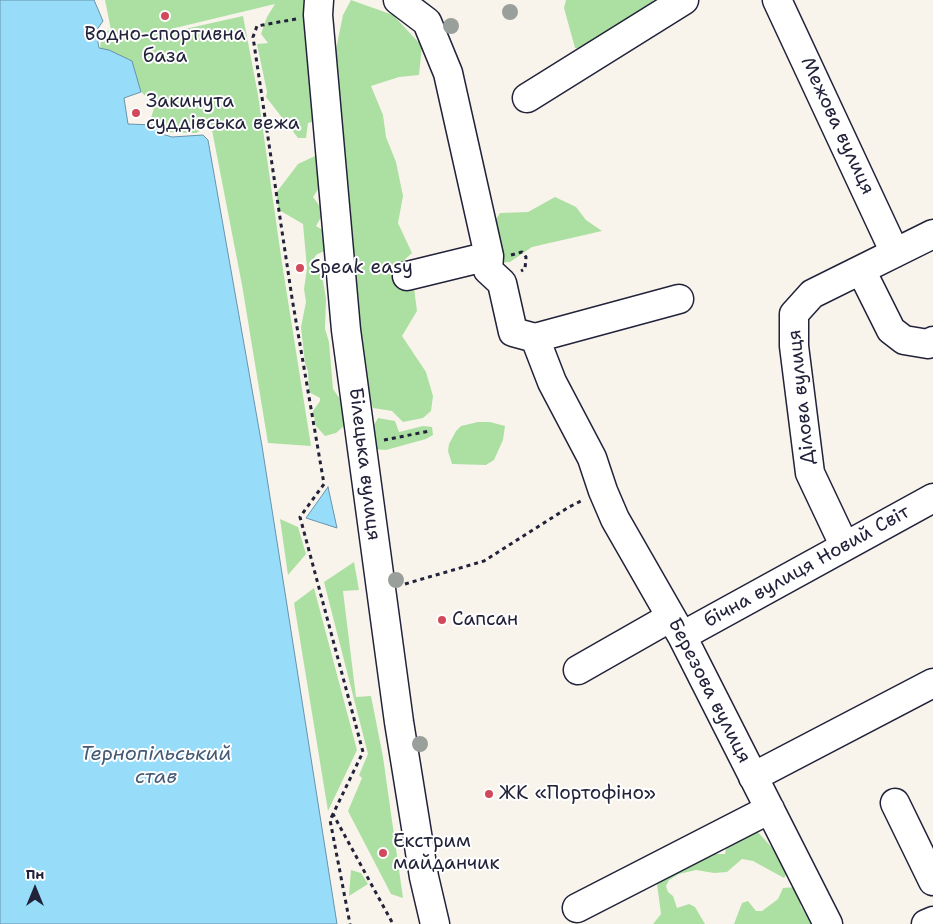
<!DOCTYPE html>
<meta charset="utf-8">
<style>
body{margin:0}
#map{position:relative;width:933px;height:924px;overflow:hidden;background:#f9f4eb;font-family:"Shantell Sans",sans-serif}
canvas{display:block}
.north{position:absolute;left:10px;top:864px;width:50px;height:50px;-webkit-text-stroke:4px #fff;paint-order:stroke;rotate:0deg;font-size:14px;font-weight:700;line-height:20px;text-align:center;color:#22223b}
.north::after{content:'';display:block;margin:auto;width:18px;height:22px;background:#22223b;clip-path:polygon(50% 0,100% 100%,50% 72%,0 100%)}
</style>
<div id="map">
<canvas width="933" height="924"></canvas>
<div class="north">Пн</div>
</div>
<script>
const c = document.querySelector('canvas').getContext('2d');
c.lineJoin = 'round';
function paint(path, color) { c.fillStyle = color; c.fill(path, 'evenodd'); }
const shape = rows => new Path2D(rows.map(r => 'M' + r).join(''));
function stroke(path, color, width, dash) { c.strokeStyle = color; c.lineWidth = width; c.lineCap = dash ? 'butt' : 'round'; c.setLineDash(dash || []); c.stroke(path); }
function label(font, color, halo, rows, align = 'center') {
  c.font = font + ' "Shantell Sans",sans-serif'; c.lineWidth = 4; c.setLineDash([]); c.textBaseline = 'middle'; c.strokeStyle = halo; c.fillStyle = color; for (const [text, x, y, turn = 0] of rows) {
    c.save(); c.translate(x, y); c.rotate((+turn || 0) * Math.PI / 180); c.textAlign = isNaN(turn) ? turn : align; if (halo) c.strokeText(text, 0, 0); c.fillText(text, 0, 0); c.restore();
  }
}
paint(shape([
 [105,0,315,0,313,51,336,49,343,15,351,0,393,15,422,46,419,75,399,77,371,86,383,115,386,137,396,162,403,196,398,223,412,253,401,263,403,276,414,288,417,311,402,336,426,372,433,396,431,411,423,418,403,422,392,411,373,408,365,384,316,121,308,123,306,138,298,138,266,97,267,92,257,44,268,43,261,34,267,17,275,4,175,28,176,31,243,16,258,95,282,263,311,446,268,443,242,285,211,125,196,133,163,132,151,118,154,108,147,98,136,86,99,56,102,32,111,30],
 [566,0,653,0,656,8,599,53,575,48,564,8],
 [315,156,322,172,321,185,313,197,324,212,316,226,326,232,328,249,316,255,314,259,323,281,326,299,325,329,329,342,333,389,340,399,344,416,344,426,336,433,325,436,316,426,313,411,320,401,320,398,309,392,308,371,305,363,301,327,306,302,304,289,307,268,303,224,279,210,276,193,298,164],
 [555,197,576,207,586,220,602,231,532,247,510,262,499,263,489,230,500,213,528,212],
 [378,418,395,421,399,432,423,426,432,427,433,435,426,439,386,450,372,449,370,432],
 [478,422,490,422,505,426,503,440,494,460,486,465,452,464,448,451,449,444,456,431,461,426],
 [280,519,298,527,306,554,288,575],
 [354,562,359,590,343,591,356,697,371,696,383,757,403,898,391,894,348,811,362,778,359,775,368,754,324,582],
 [314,588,357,750,328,811,294,603],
 [757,831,783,860,787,873,784,878,753,861,742,859,727,872,714,873,696,870,679,874,669,880,666,886,668,892,673,896,677,908,689,904,695,907,705,924,653,924,661,914,656,876,704,854,725,854,728,835],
 [351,870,361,873,368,884,349,896],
 [796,887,801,907,813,924,734,924,742,903,748,901,756,911,762,911,778,899,783,888]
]), '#ace0a2');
const water = shape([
 [0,0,94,0,103,21,96,31,99,48,109,50,132,61,141,92,124,98,128,124,153,125,162,134,172,137,203,135,208,140,262,446,337,924,0,924,0,0],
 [328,487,337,528,306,518,328,487]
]);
paint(water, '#97ddf9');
stroke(water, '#6892ad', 1);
const minor = shape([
 [319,0,318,15,346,330,399,722,424,877,435,924],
 [398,0,427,22,448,73,489,256,407,276],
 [777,0,895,253],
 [527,98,684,0],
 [489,256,488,270,502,283,513,332,535,338],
 [861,270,891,330,904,340,928,344,933,341],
 [679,299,535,338,552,382,592,458,603,491,615,519,682,636,828,924],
 [844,545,810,473,794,346,794,314,812,294,933,234],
 [682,636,933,498],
 [578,670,671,617],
 [753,777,933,683],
 [895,803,933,881],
 [577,908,770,809],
 [926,924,933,921]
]);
stroke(minor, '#22223b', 31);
stroke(shape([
 [296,19,257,26,253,37,292,298,324,484,300,517,363,752,333,814,393,924],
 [511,255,522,252,526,257,525,269,521,271],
 [384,440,430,431],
 [405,584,484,561,569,507,583,500],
 [333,814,330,820,350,924]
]), '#22223b', 3, [4, 4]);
stroke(minor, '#fff', 28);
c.fillStyle = '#99a09b';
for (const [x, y] of [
 [510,12],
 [451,26],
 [396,580],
 [420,744]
]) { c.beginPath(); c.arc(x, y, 8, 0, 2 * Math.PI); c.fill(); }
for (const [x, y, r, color] of [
 [165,16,5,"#d1495b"],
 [136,113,5,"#d1495b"],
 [300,268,5,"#d1495b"],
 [442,620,5,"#d1495b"],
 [489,794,5,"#d1495b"],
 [383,853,5,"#d1495b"]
]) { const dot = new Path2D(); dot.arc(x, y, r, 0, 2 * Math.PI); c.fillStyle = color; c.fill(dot); stroke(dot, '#fff', 2); }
label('19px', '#22223b', '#fff', [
 ["Водно-спортивна",165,35,"center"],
 ["база",165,57,"center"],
 ["Закинута",146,102],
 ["суддівська вежа",146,124],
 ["Speak easy",310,268],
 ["Сапсан",452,620],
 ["ЖК «Портофіно»",499,794],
 ["Екстрим",393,842],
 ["майданчик",393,864]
], 'left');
label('19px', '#22223b', '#fff', [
 ["Межова вулиця",837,126,65],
 ["Ділова вулиця",802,397,-96],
 ["Білецька вулиця",364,464,83],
 ["бічна вулиця Новий Світ",807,567,-29],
 ["Березова вулиця",709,691,63]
]);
label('italic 20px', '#455a74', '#fff', [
 ["Тернопільський",156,755],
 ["став",156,778]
]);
</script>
